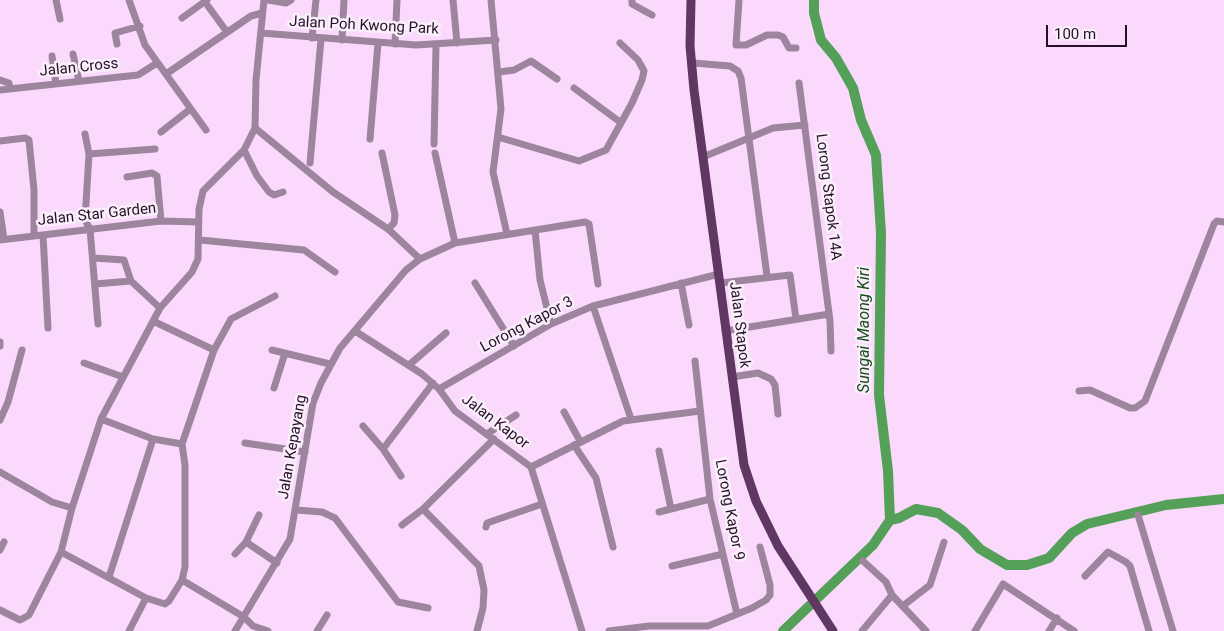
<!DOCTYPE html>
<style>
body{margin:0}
#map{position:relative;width:1224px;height:631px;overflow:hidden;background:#fbd9fd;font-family:Roboto,sans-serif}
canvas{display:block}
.scale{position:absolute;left:1046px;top:25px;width:81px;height:22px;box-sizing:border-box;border:2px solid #251127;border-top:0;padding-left:6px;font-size:15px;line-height:18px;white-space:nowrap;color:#251127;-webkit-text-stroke:4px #faeffb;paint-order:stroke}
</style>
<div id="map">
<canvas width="1224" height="631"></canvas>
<div class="scale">100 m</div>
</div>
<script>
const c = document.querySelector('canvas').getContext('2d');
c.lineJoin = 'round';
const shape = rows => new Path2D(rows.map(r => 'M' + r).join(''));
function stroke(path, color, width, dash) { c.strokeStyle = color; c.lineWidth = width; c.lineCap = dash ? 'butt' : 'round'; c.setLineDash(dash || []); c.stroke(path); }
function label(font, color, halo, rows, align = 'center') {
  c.font = font + ' Roboto,sans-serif'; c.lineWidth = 5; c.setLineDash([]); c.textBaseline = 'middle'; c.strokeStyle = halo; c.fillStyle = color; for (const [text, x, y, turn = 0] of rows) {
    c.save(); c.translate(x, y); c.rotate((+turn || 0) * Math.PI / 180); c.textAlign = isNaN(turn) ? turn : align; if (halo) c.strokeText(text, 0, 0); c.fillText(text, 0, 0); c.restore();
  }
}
stroke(shape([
 [890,520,899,518,916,509,938,513,962,530,980,549,1007,565,1027,565,1049,558,1072,533,1087,524,1166,505,1224,499],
 [783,631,873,545,890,520,888,471,879,395,881,233,876,155,861,120,853,88,836,58,821,40,814,13,814,0]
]), '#54a058', 10);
stroke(shape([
 [56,0,60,19],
 [129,0,145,45,206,130],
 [268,0,286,3,291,0],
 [453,0,457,43],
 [491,0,501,109,493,172,507,234],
 [632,0,632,4,652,15],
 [739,0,736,45,746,45,767,35,778,35,783,37,789,48,796,48],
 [205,2,227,32],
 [182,18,207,0],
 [261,33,416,45,496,40],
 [312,38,316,0],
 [342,40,344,0],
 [117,44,115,33,140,26],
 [395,44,397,0],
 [73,54,79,81],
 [52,56,56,84],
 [693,63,730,66,738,71,741,78,767,276],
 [499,72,514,70,531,61,557,79],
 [166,74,251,16,262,13],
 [0,80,9,83,10,89],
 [799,83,830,321,831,351],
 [574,88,620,122],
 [0,90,138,75,157,63],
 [255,128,333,192,388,229,420,259],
 [161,132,189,110],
 [85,134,89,154,85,220,90,229,98,324],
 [498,137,579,161,606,150,632,103,642,80,644,71,638,60,620,43],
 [370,139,378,43],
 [0,141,25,138,29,140,34,190,34,236],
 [434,144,436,45],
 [244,150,257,176,269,192,274,195,283,192],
 [382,153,395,215,394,223,388,229],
 [435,153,455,243],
 [89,154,155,149],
 [703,157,773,128,805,125],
 [310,163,321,39],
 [127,177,152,173,157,176,161,221],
 [0,212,4,239],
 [535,230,540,280,551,324],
 [43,235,48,328],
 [0,240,161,221,198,222],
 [200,240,304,250,335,272],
 [94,258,124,260,131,281,160,308],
 [475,283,514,346],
 [681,283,689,325],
 [721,283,790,275,796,319],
 [95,284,131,281],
 [593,306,631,419],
 [153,321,214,350],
 [355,331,422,374,439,389,455,411,531,467,582,631],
 [725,331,829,314],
 [0,342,0,346],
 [272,350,330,364],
 [695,361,710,499,737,614],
 [84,363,123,377],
 [409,365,446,333],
 [732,377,758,373,771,379,775,385,778,414],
 [274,388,285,353],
 [439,389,551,324,593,306,719,274],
 [1079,391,1090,390,1130,408,1135,408,1145,401,1214,224,1217,221,1224,222],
 [564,412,580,441],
 [101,419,153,439,182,444],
 [0,420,8,402,22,350],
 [363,426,383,449,401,476],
 [487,434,516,415],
 [245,443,305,452],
 [574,445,596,478,613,547],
 [383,449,433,383],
 [659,451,671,509],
 [531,467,623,421,700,411],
 [0,472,52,502,72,508],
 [423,509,479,566,484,590,483,608,477,631],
 [296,510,322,512,335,518,398,602,428,608],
 [659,512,710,499],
 [1138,515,1173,631],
 [402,525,423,509,494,439],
 [486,527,487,523,542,504],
 [246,542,259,515],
 [0,550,4,542],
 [61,552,146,598,165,604,169,601,182,580,185,567,185,465,182,444,214,350,231,319,275,296],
 [235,554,246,542,277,563],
 [863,561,886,582,892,595,926,631],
 [672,566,723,554],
 [1085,576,1108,552,1126,562,1130,566,1149,631],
 [109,577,153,439],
 [182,580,244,617,253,626,268,631],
 [904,605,930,585,944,542],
 [0,610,20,620,29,615,61,552,72,508,101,419,160,308,192,272,198,259,199,209,203,191,244,150,255,128,256,80,264,0],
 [129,631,146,598],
 [235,631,290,539,313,403,321,383,340,348,406,270,420,259,455,243,585,222,589,224,598,284],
 [317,631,327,615],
 [609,631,649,626,708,626,752,608,766,600,770,595,770,585,760,547],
 [862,631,892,595],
 [975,631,1003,584,1074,631],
 [1049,631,1057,618]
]), '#9d859e', 7);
stroke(shape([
 [691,0,690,46,694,90,744,465,756,501,778,546,833,631]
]), '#5f3762', 9);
label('15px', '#251127', '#faeffb', [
 ["Jalan Poh Kwong Park",364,26,3],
 ["Jalan Cross",79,68,-6],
 ["Lorong Stapok 14A",828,197,83],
 ["Jalan Star Garden",97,215,-6],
 ["Lorong Kapor 3",527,325,-28],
 ["Jalan Stapok",739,325,83],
 ["Jalan Kapor",495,422,37],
 ["Jalan Kepayang",293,447,-80],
 ["Lorong Kapor 9",729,510,79]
]);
label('italic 16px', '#184e1d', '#faeffb', [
 ["Sungai Maong Kiri",865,330,-90]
]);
</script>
